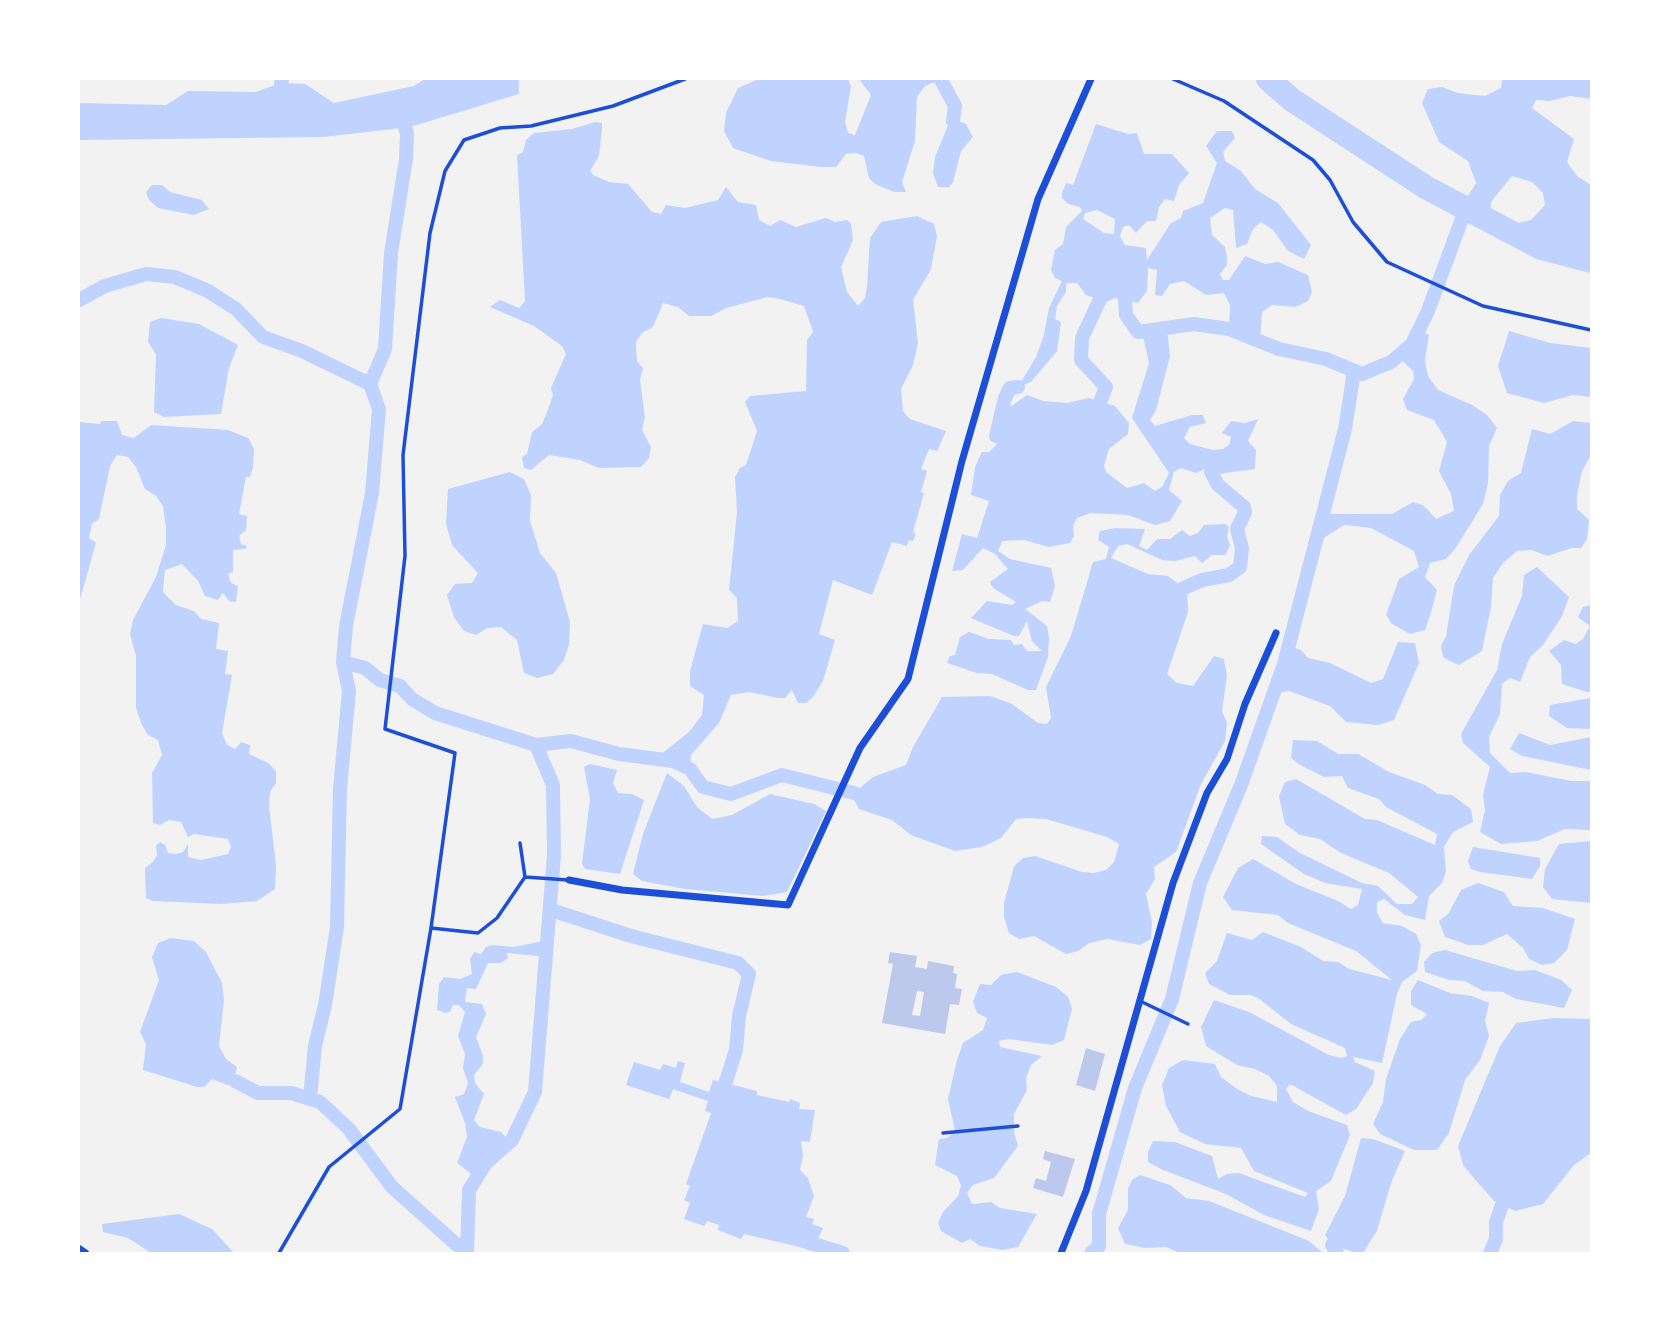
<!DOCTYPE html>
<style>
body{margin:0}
#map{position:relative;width:1670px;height:1332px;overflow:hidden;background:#f2f2f2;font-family:"Nunito Sans",sans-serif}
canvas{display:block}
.frame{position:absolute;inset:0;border:80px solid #fff;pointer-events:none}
</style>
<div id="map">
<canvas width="1670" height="1332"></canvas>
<div class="frame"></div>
</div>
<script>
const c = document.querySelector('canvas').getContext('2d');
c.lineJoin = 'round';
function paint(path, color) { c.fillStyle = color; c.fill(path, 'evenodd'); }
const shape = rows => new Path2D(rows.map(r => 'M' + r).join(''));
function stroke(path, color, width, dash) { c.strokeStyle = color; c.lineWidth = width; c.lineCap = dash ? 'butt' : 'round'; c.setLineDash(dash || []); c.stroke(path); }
paint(shape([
 [425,79,519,79,519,94,410,127,324,137,79,140,79,103,166,105,188,91,256,92,281,83,305,84,334,103,414,86],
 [759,79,848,79,851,86,845,122,848,133,855,135,871,95,859,79,942,79,925,86,917,97,915,141,902,182,906,192,894,192,875,184,869,178,864,156,856,153,846,154,836,167,821,167,771,161,733,148,724,131,726,113,738,88],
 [1502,79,1591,79,1591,99,1570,96,1550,101,1536,100,1532,108,1574,139,1567,162,1577,176,1591,185,1591,261,1541,248,1507,231,1513,224,1531,220,1545,205,1543,193,1532,182,1512,176,1491,202,1490,221,1456,203,1468,196,1476,183,1468,161,1439,142,1422,103,1428,89,1442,87,1458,93,1485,96,1501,88],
 [955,120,966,124,973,137,961,151,953,182,949,187,938,187,933,173,935,157,949,123],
 [595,122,602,123,602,129,599,156,590,171,593,175,609,182,628,184,652,212,661,214,666,205,685,208,718,200,726,187,738,202,756,205,759,220,770,226,780,220,796,227,826,218,835,222,847,220,851,224,853,240,841,267,847,292,858,306,865,298,867,287,870,238,881,222,917,216,934,224,937,236,931,269,913,300,918,343,913,365,901,389,903,411,910,419,946,431,937,451,929,449,921,469,927,471,921,492,924,493,913,532,916,534,913,541,909,540,907,546,892,542,872,595,833,580,819,634,835,640,823,681,813,697,806,703,798,703,792,690,785,698,778,698,749,692,731,695,719,723,691,755,690,769,673,761,655,759,689,732,702,715,704,695,690,686,690,671,703,624,727,628,738,621,737,598,729,590,737,512,735,477,740,468,746,465,757,431,745,402,750,396,806,391,807,340,813,332,804,306,780,299,768,297,726,308,711,316,689,316,678,307,663,303,653,327,642,333,636,342,637,361,643,368,640,380,645,417,642,430,651,447,649,458,641,467,599,468,580,460,549,455,531,470,524,468,522,457,527,454,532,432,542,424,547,412,553,395,551,388,566,354,562,346,534,326,490,307,500,300,519,308,525,301,517,155,523,152,526,140,534,133,572,129],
 [1096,124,1128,134,1137,133,1144,154,1172,154,1189,173,1179,185,1174,201,1165,199,1159,207,1156,221,1147,221,1136,233,1129,225,1123,227,1120,236,1125,245,1146,248,1147,260,1171,223,1181,218,1183,211,1203,203,1217,163,1206,146,1217,131,1232,131,1235,138,1223,152,1225,161,1241,171,1255,189,1278,203,1311,245,1304,259,1288,251,1273,230,1261,222,1253,229,1247,244,1236,248,1233,210,1225,208,1210,218,1212,235,1225,247,1227,256,1227,265,1220,274,1223,280,1229,280,1245,256,1265,264,1278,262,1308,275,1312,292,1308,301,1296,307,1272,305,1262,312,1260,341,1229,329,1230,305,1224,293,1206,295,1184,281,1170,284,1162,296,1155,295,1157,270,1148,268,1147,291,1138,303,1115,298,1107,302,1086,295,1077,283,1066,283,1066,292,1057,306,1055,319,1061,322,1057,351,1031,382,1018,387,1036,357,1044,335,1049,308,1062,281,1055,278,1051,270,1055,250,1063,244,1066,227,1082,211,1080,207,1068,204,1062,198,1062,193,1066,183,1073,185],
 [1097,210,1115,219,1114,234,1104,233,1083,219,1085,213],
 [152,185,162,185,170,192,202,200,209,209,194,215,158,208,149,200,146,192],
 [161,318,199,324,238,345,229,368,221,414,164,417,154,412,156,354,148,342,150,322],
 [1167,329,1170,356,1156,410,1150,420,1155,426,1192,415,1203,415,1206,423,1190,427,1184,438,1190,444,1213,450,1223,449,1229,445,1231,437,1222,433,1231,421,1245,423,1258,419,1248,441,1256,450,1255,469,1218,474,1205,469,1196,473,1181,468,1174,472,1169,490,1182,501,1170,521,1155,525,1128,515,1091,513,1077,518,1073,526,1074,536,1070,543,1049,547,1024,540,1002,541,998,551,1010,559,1051,568,1055,586,1050,602,1042,601,1025,609,1047,626,1049,638,1048,657,1036,690,1028,690,992,674,977,673,947,663,950,656,955,655,960,637,969,632,989,639,1011,640,1014,645,1022,644,1027,651,1042,651,1032,641,1027,621,1019,636,1014,636,971,618,987,601,1012,605,1016,602,993,588,990,582,1008,569,995,554,983,548,963,570,952,571,962,534,977,538,989,501,971,495,975,467,982,452,989,452,996,445,999,427,1005,424,1010,407,1027,395,1043,401,1067,403,1089,398,1115,406,1129,423,1128,434,1109,449,1104,466,1106,472,1127,488,1144,483,1155,491,1162,487,1169,473,1132,418,1149,363,1142,332],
 [1419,330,1429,335,1425,361,1428,376,1438,390,1472,405,1487,415,1497,428,1489,446,1488,483,1483,504,1455,549,1446,559,1430,563,1425,577,1437,590,1430,616,1425,630,1410,634,1392,624,1386,615,1399,579,1419,567,1414,551,1371,528,1354,526,1344,525,1316,543,1324,514,1392,514,1413,502,1423,505,1436,519,1454,511,1451,494,1439,471,1447,442,1434,420,1407,410,1403,399,1414,379,1413,371,1398,356,1412,344],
 [1509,331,1550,343,1591,348,1591,397,1573,395,1544,403,1507,393,1498,366],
 [101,421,117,421,122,435,134,438,151,425,228,430,248,438,254,449,253,467,250,477,246,477,239,514,247,516,246,530,239,536,241,544,247,546,245,549,233,550,233,572,228,574,231,583,238,586,236,602,229,601,223,593,218,600,205,596,198,581,182,564,165,570,163,592,176,605,194,611,201,619,219,623,216,649,228,651,225,674,232,675,222,733,227,745,235,749,241,742,250,745,249,754,268,763,276,771,276,783,270,792,269,806,276,865,275,889,257,901,221,904,153,901,146,898,145,868,153,862,157,855,156,846,160,842,165,845,168,853,176,854,183,852,188,844,188,857,201,860,228,854,231,847,228,839,194,834,188,837,181,822,169,820,160,825,153,823,152,773,162,755,158,740,148,735,141,723,136,708,136,656,130,634,133,620,156,577,166,545,166,527,163,506,156,496,145,489,136,467,128,457,117,455,110,466,99,519,92,524,89,538,96,543,79,603,79,422,100,424],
 [1573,421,1591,423,1591,455,1582,471,1577,495,1577,509,1589,520,1587,539,1581,548,1572,548,1547,556,1532,550,1517,551,1503,563,1493,578,1491,607,1482,651,1459,665,1450,661,1443,657,1441,646,1446,636,1454,586,1469,555,1499,516,1500,495,1508,481,1521,473,1532,429,1550,434],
 [510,472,524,479,531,495,530,521,540,553,556,573,570,622,569,645,564,660,553,674,537,678,524,673,517,640,501,627,487,628,476,635,464,631,454,617,447,595,455,584,472,583,478,573,452,545,446,524,448,489],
 [1225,524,1229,527,1227,536,1230,546,1225,555,1212,555,1202,563,1195,556,1175,561,1162,560,1127,544,1118,546,1111,558,1148,574,1168,576,1187,590,1188,612,1167,674,1177,683,1193,686,1214,656,1224,659,1227,676,1222,711,1227,723,1225,741,1201,784,1176,852,1154,867,1155,879,1146,894,1152,922,1151,939,1140,945,1107,939,1089,943,1078,951,1066,954,1034,936,1019,939,1009,933,1004,917,1004,903,1014,866,1023,858,1035,856,1082,872,1094,873,1106,870,1114,862,1119,844,1107,837,1046,819,1028,818,1016,819,1001,838,982,847,955,851,911,835,892,820,859,809,853,798,854,793,873,777,906,765,913,747,942,697,990,696,1012,704,1038,723,1047,724,1051,718,1046,687,1071,636,1093,562,1106,559,1109,547,1098,540,1100,531,1115,528,1145,529,1139,546,1147,550,1157,539,1170,539,1182,530,1190,536,1198,533,1204,525],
 [1537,567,1569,597,1562,616,1543,645,1530,657,1520,682,1510,678,1502,684,1500,714,1489,737,1490,753,1510,773,1526,772,1571,781,1591,781,1591,830,1565,829,1537,841,1501,844,1480,832,1485,810,1483,795,1490,767,1463,743,1461,734,1497,670,1502,644,1522,596,1524,575],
 [1591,605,1591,692,1587,692,1562,684,1561,665,1549,651,1564,640,1576,644,1583,639,1590,626,1578,617,1583,607],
 [1398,642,1415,643,1419,663,1394,720,1378,725,1346,722,1330,706,1289,691,1274,694,1288,646,1301,650,1308,658,1330,663,1371,683,1383,679],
 [1591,698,1591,729,1567,728,1549,716,1550,705],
 [1519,733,1550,745,1591,737,1591,770,1522,756,1510,749],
 [1293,740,1317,741,1338,754,1358,754,1389,772,1425,785,1438,794,1452,795,1471,809,1473,822,1453,832,1444,847,1446,871,1442,883,1429,896,1425,920,1405,915,1384,899,1377,902,1377,913,1383,923,1402,926,1416,934,1421,945,1417,971,1402,982,1397,994,1382,1063,1353,1057,1355,1062,1375,1071,1373,1083,1356,1109,1346,1115,1290,1084,1286,1089,1293,1102,1308,1111,1347,1125,1350,1135,1331,1181,1316,1191,1319,1209,1311,1231,1264,1215,1226,1194,1163,1170,1148,1162,1148,1152,1153,1141,1175,1142,1212,1156,1218,1179,1227,1174,1239,1173,1305,1197,1308,1193,1254,1171,1241,1148,1205,1144,1180,1132,1166,1106,1162,1085,1169,1068,1183,1060,1215,1064,1221,1077,1237,1089,1251,1096,1277,1102,1277,1086,1269,1076,1255,1069,1237,1065,1206,1046,1201,1027,1214,1000,1249,1012,1329,1055,1341,1058,1347,1056,1345,1048,1291,1024,1258,998,1250,995,1230,995,1209,984,1205,973,1217,961,1227,933,1252,940,1263,932,1301,947,1323,961,1338,962,1349,969,1392,980,1356,951,1288,923,1278,915,1232,910,1223,897,1238,868,1253,859,1296,884,1338,901,1351,909,1358,905,1362,889,1325,883,1304,874,1261,844,1262,836,1277,837,1300,853,1362,883,1378,886,1397,904,1412,904,1418,897,1389,873,1341,853,1320,839,1300,835,1285,824,1279,796,1285,782,1296,779,1365,819,1377,820,1435,845,1437,834,1386,807,1379,799,1348,788,1342,776,1324,777,1300,765,1291,758],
 [590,764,617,770,613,783,618,793,632,794,644,800,620,874,585,869,582,864,590,799,584,767],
 [667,773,684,786,697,807,712,819,732,815,770,794,814,804,826,811,787,892,763,896,685,889,642,881,633,874,643,834],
 [1591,841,1591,903,1552,899,1543,887,1545,869,1559,844],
 [1473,847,1540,858,1540,866,1532,879,1480,872,1471,869,1468,861],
 [1478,883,1504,892,1513,906,1543,908,1575,919,1567,950,1554,963,1542,965,1529,959,1523,948,1507,934,1483,945,1468,945,1445,937,1439,921,1448,914,1461,890],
 [171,938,194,941,206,952,222,983,224,1000,219,1046,226,1059,237,1067,233,1084,227,1085,212,1079,204,1087,197,1087,143,1070,146,1044,140,1032,159,980,152,957,158,943],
 [549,940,548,957,507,953,508,958,501,963,488,963,476,989,467,988,465,1002,482,1004,486,1014,476,1037,483,1056,483,1064,474,1075,475,1083,484,1094,474,1120,480,1127,501,1132,510,1142,486,1163,473,1184,470,1173,457,1163,467,1137,465,1123,455,1097,464,1094,468,1083,463,1068,465,1054,458,1036,465,1012,459,1005,453,1005,450,1012,445,1013,437,1010,439,984,444,977,460,979,472,974,470,959,474,952,481,954,486,947,493,945,513,947],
 [1445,950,1517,971,1535,970,1561,980,1572,990,1564,1008,1516,999,1503,992,1483,991,1465,981,1449,980,1425,972,1424,962,1432,953],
 [1017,972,1056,987,1068,997,1072,1009,1064,1040,1052,1045,1009,1039,999,1041,1000,1047,1042,1056,1031,1065,1026,1078,1027,1090,1014,1114,1014,1132,1018,1146,994,1178,973,1185,967,1193,972,1204,991,1202,1000,1208,1037,1214,1018,1247,1002,1250,980,1246,970,1239,962,1243,941,1231,938,1223,943,1212,958,1196,961,1186,957,1176,935,1165,939,1139,947,1138,955,1131,948,1099,957,1060,963,1043,983,1030,987,1018,977,1013,973,1002,980,984,991,985,1001,975],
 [1418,980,1450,993,1472,996,1489,1003,1485,1021,1489,1036,1480,1060,1465,1080,1449,1133,1437,1150,1414,1150,1380,1134,1373,1124,1383,1102,1386,1079,1400,1039,1411,1022,1421,1020,1427,1014,1411,1005,1411,991],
 [1554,1018,1591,1019,1591,1153,1574,1165,1543,1204,1515,1211,1495,1202,1479,1184,1463,1165,1458,1146,1500,1046,1516,1023],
 [678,1061,685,1063,680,1082,709,1092,713,1080,757,1091,757,1095,789,1102,790,1099,800,1103,799,1109,815,1110,810,1142,801,1141,803,1156,800,1170,808,1178,814,1196,806,1217,814,1219,812,1224,823,1228,813,1250,744,1234,741,1239,718,1230,719,1225,707,1221,704,1226,684,1219,690,1203,684,1200,690,1186,686,1184,711,1113,705,1111,708,1101,673,1089,669,1099,626,1085,634,1062,660,1070,663,1064,676,1068],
 [1361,1138,1373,1139,1405,1151,1391,1183,1377,1231,1363,1253,1357,1253,1332,1245,1325,1235,1345,1196],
 [1140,1175,1170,1185,1186,1198,1209,1201,1309,1241,1323,1253,1180,1253,1166,1247,1145,1248,1125,1244,1118,1228,1128,1210,1128,1189,1132,1180],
 [179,1214,212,1229,234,1253,151,1253,128,1238,103,1232,102,1224]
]), '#bfd3fe');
stroke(shape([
 [941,80,955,106,953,121],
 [281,83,282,79],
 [1101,297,1082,338,1081,360,1106,387,1101,400],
 [1125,299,1126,315,1138,332,1194,324,1229,329,1279,349,1326,359,1362,374,1391,362,1412,344,1428,311,1466,208],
 [79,300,105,286,146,274,175,277,208,291,236,309,263,337,302,351,370,384,379,409,372,493,346,626,343,662,349,691,340,789,337,927,325,1005,315,1046,310,1098],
 [370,384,385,349,391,253,406,159,407,134,400,110],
 [996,436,1005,398,1010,388,1018,387],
 [1184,588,1202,580,1229,575,1240,567,1242,548,1237,529,1245,512,1244,507,1218,485,1211,472],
 [343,662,365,668,380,680,400,686,412,699,435,713,536,745,571,741,619,754,673,761,690,769,703,787,731,794,782,775,854,793],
 [551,910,631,936,738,963,749,974,739,1016,736,1050,720,1100],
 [235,1081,258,1093,291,1093,320,1102,349,1129,392,1187,466,1253],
 [797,1239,843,1253],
 [1332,1245,1337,1253],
 [467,1253,469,1190,486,1163,512,1140,535,1092,554,855,553,785,536,745],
 [1091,1253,1099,1246,1099,1214,1135,1088,1172,999,1200,883,1241,785,1284,664,1345,429,1354,371],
 [1490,1253,1496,1239,1496,1222,1502,1205]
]), '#bfd3fe', 14);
stroke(shape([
 [1268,79,1292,100,1427,188,1541,248,1591,261]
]), '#bfd3fe', 24);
paint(shape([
 [890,952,917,956,915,967,927,969,928,961,954,966,953,973,957,974,955,988,962,989,959,1005,950,1004,945,1034,882,1023,893,964,888,963],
 [917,991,924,992,920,1016,912,1015],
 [1086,1048,1105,1054,1095,1091,1076,1085],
 [1045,1151,1075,1159,1063,1197,1033,1188,1036,1178,1046,1181,1051,1162,1043,1159]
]), '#bdc9ec');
stroke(shape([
 [1173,79,1224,101,1313,160,1330,180,1353,222,1387,262,1483,306,1591,330],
 [525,877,568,880],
 [431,928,478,933,497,918,525,877,520,843],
 [1140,1001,1188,1024],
 [943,1133,1018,1126],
 [279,1253,329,1167,400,1109,431,928,455,753,385,729,405,556,403,455,430,233,445,171,464,140,500,128,531,126,613,106,685,79]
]), '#1d4ed8', 3.5);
stroke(shape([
 [569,880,622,890,788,905,860,748,908,679,962,461,1038,199,1091,79],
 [1061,1253,1086,1191,1173,883,1207,793,1227,759,1245,704,1276,633]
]), '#1d4ed8', 7);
stroke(shape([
 [79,1249,85,1253]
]), '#1d4ed8', 8);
</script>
